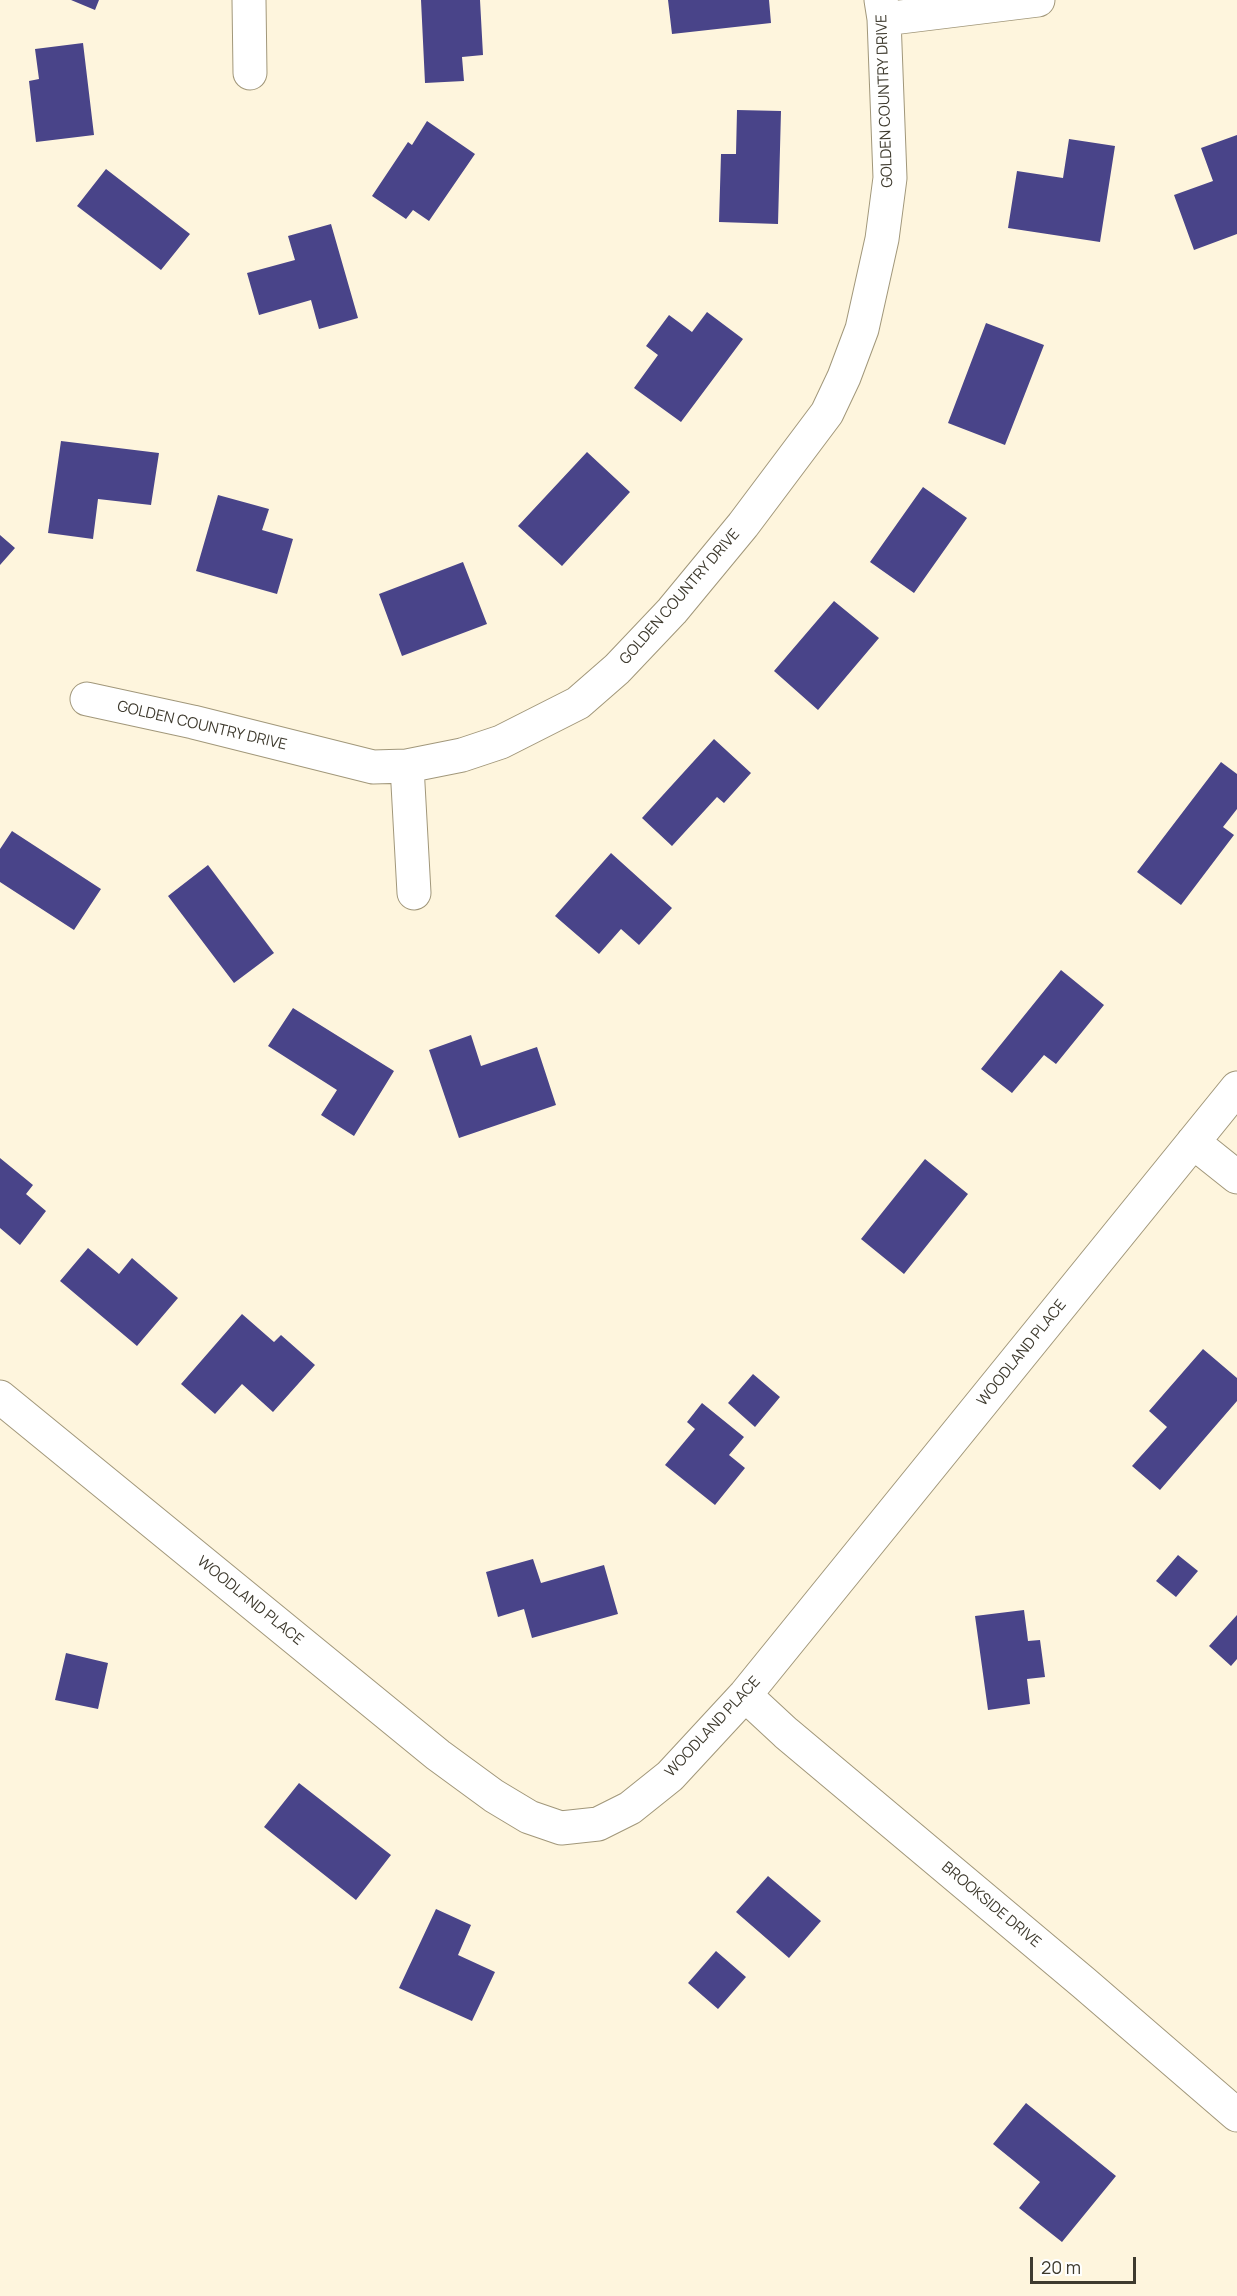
<!DOCTYPE html>
<style>
body{margin:0}
#map{position:relative;width:1237px;height:2296px;overflow:hidden;background:#fef5dd;font-family:Manrope,sans-serif}
canvas{display:block}
.scale{position:absolute;left:1030px;top:2257px;width:106px;height:27px;box-sizing:border-box;border:3px solid #3e3a2e;border-top:0;padding-left:8px;font-size:18px;line-height:21px;white-space:nowrap;color:#3e3a2e;-webkit-text-stroke:4px #fff;paint-order:stroke}
</style>
<div id="map">
<canvas width="1237" height="2296"></canvas>
<div class="scale">20 m</div>
</div>
<script>
const c = document.querySelector('canvas').getContext('2d');
c.lineJoin = 'round';
function paint(path, color) { c.fillStyle = color; c.fill(path, 'evenodd'); }
const shape = rows => new Path2D(rows.map(r => 'M' + r).join(''));
function stroke(path, color, width, dash) { c.strokeStyle = color; c.lineWidth = width; c.lineCap = dash ? 'butt' : 'round'; c.setLineDash(dash || []); c.stroke(path); }
function label(font, color, halo, rows, align = 'center') {
  c.font = font + ' Manrope,sans-serif'; c.lineWidth = 6; c.setLineDash([]); c.textBaseline = 'middle'; c.strokeStyle = halo; c.fillStyle = color; for (const [text, x, y, turn = 0] of rows) {
    c.save(); c.translate(x, y); c.rotate((+turn || 0) * Math.PI / 180); c.textAlign = isNaN(turn) ? turn : align; if (halo) c.strokeText(text, 0, 0); c.fillText(text, 0, 0); c.restore();
  }
}
paint(shape([
 [71,0,99,0,95,10],
 [421,0,480,0,483,55,462,57,464,81,425,83],
 [668,0,769,0,771,23,672,34],
 [83,43,94,135,36,142,29,81,39,79,35,49],
 [737,110,781,111,778,224,719,222,721,154,736,154],
 [427,121,475,154,429,221,413,210,406,219,372,196,408,142,412,145],
 [1237,135,1237,234,1194,250,1174,195,1213,181,1201,148],
 [1069,139,1115,146,1100,242,1008,228,1017,171,1063,178],
 [106,169,190,234,161,270,77,206],
 [331,224,358,318,319,329,311,300,259,315,247,273,295,260,288,236],
 [707,312,743,339,681,422,634,388,658,355,646,346,669,315,692,332],
 [986,323,1044,345,1005,445,948,423],
 [61,441,159,453,151,505,98,499,93,539,48,533],
 [587,452,630,492,562,566,518,526],
 [923,487,967,518,914,593,870,562],
 [218,495,269,509,262,530,293,539,277,594,196,571],
 [0,535,15,548,0,565],
 [463,562,487,624,402,656,379,594],
 [834,601,879,638,818,710,774,671],
 [714,739,751,773,724,803,717,797,672,846,642,818],
 [1221,762,1237,774,1237,809,1223,827,1234,835,1181,905,1137,872],
 [12,831,101,889,74,930,0,882,0,849],
 [611,853,672,908,639,945,621,929,599,954,555,916],
 [208,865,274,953,234,983,168,896],
 [1061,970,1104,1005,1056,1064,1044,1055,1012,1093,981,1069],
 [293,1008,394,1071,354,1136,321,1115,337,1090,268,1046],
 [471,1035,481,1066,537,1047,556,1105,459,1138,429,1050],
 [0,1158,33,1185,26,1194,46,1211,20,1245,0,1228],
 [925,1159,968,1194,904,1274,861,1239],
 [88,1248,119,1274,132,1258,178,1298,137,1346,60,1281],
 [242,1314,274,1342,281,1335,315,1365,273,1412,242,1384,215,1414,181,1384],
 [1203,1349,1237,1378,1237,1401,1160,1490,1132,1466,1167,1427,1149,1411],
 [753,1374,780,1397,755,1427,728,1403],
 [702,1403,744,1437,729,1455,745,1468,715,1505,665,1465,695,1429,687,1422],
 [1178,1555,1198,1571,1176,1597,1156,1581],
 [533,1559,541,1583,604,1565,618,1614,532,1638,524,1609,498,1617,486,1572],
 [1024,1610,1028,1641,1040,1640,1045,1677,1027,1679,1030,1704,988,1710,975,1616],
 [1237,1615,1237,1659,1231,1666,1209,1646],
 [66,1653,108,1663,98,1709,55,1700],
 [299,1783,391,1855,356,1900,264,1827],
 [768,1876,821,1921,789,1958,736,1912],
 [436,1909,471,1925,458,1955,495,1972,472,2021,399,1988],
 [716,1951,746,1977,718,2009,688,1983],
 [1026,2103,1116,2176,1062,2242,1019,2208,1040,2182,993,2144]
]), '#494489');
const street = shape([
 [249,0,250,73],
 [884,19,1038,0],
 [87,699,193,722,373,767,407,766,462,755,501,742,578,703,617,669,672,611,743,525,827,413,844,377,862,329,882,239,890,178,884,19,881,0],
 [407,766,414,893],
 [1193,1142,1237,1177],
 [0,1397,438,1755,494,1796,529,1817,561,1828,598,1824,630,1808,670,1776,745,1695,1237,1088],
 [745,1695,786,1733,1084,1983,1237,2115]
]);
stroke(street, '#a1977a', 35);
stroke(street, '#fff', 33);
label('15px', '#3e3a2e', '#fff', [
 ["GOLDEN COUNTRY DRIVE",885,101,-92],
 ["GOLDEN COUNTRY DRIVE",680,597,-49],
 ["GOLDEN COUNTRY DRIVE",202,726,13],
 ["WOODLAND PLACE",1022,1353,-51],
 ["WOODLAND PLACE",250,1601,39],
 ["WOODLAND PLACE",713,1727,-47],
 ["BROOKSIDE DRIVE",991,1905,40]
]);
</script>
